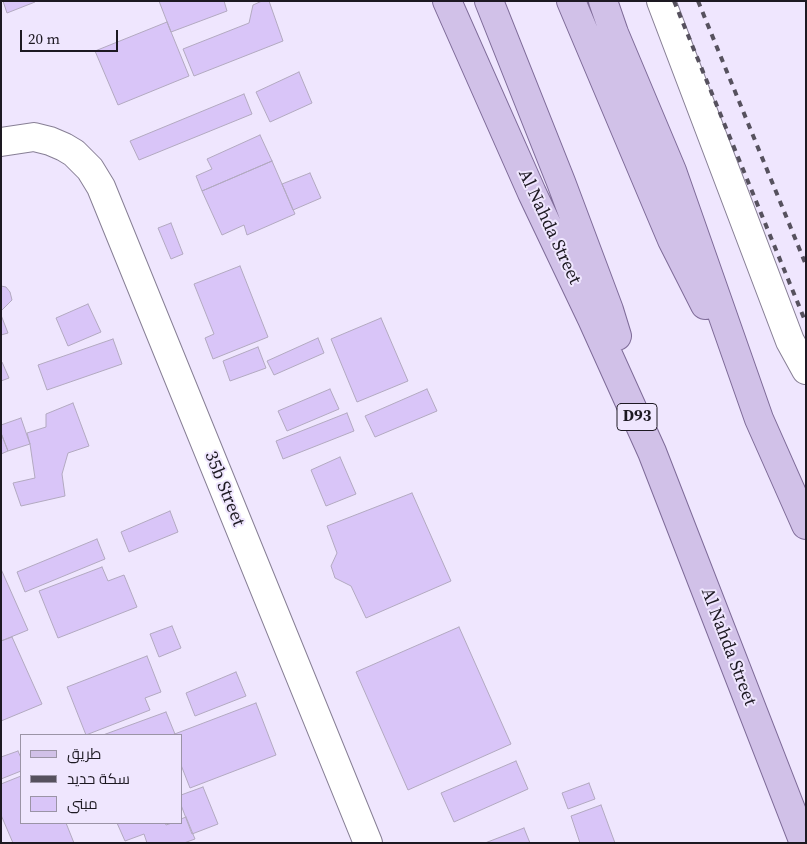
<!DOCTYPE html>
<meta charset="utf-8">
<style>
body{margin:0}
#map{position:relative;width:807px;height:844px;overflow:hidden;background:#efe6fe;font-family:"Source Serif 4",Cairo,serif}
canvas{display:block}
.frame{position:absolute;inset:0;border:2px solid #1d1922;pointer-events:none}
.legend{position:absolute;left:20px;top:734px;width:162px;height:90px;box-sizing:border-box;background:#efe6fe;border:1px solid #9b94a6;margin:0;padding:6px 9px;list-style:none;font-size:15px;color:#1d1922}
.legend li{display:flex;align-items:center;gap:10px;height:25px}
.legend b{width:25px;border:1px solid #9b94a6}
.scale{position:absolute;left:20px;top:30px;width:98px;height:22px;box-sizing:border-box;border:2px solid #1d1922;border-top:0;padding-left:6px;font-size:15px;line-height:18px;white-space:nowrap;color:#1d1922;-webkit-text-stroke:4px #efe6fe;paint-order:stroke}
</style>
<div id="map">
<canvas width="807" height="844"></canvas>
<div class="frame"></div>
<ul class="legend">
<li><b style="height:6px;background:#d1c1e8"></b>طريق</li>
<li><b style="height:6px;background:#56515e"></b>سكة حديد</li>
<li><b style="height:14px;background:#d9c5f8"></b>مبنى</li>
</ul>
<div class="scale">20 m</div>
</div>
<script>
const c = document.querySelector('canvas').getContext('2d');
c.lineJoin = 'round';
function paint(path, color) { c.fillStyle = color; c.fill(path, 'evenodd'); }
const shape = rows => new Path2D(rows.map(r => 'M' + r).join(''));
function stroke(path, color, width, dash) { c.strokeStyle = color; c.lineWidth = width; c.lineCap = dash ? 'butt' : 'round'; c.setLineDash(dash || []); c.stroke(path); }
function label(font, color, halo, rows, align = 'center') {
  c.font = font + ' "Source Serif 4",serif'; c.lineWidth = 4; c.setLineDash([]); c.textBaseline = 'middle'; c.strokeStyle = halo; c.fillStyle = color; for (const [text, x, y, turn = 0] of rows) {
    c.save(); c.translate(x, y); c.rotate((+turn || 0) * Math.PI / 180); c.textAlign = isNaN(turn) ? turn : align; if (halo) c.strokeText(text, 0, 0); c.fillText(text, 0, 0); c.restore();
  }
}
const building = shape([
 [3,1,34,1,35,2,7,13,3,1],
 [159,1,224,1,227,11,171,32,159,1],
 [262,1,269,1,283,41,194,76,183,49,249,23,253,5,262,1],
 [167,22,189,76,118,105,95,51,167,22],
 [299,72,312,103,270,122,256,92,299,72],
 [244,94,252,114,139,160,130,141,244,94],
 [260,135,272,161,202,191,196,176,212,169,207,159,260,135],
 [272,161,295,214,247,235,244,225,222,235,202,191,272,161],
 [310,173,321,198,293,210,282,184,310,173],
 [171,223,183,254,171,259,158,228,171,223],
 [240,266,268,337,213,359,205,338,214,334,194,284,240,266],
 [1,286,6,287,10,292,12,300,1,311,1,286],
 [88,304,101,332,68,346,56,318,88,304],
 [1,315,8,333,1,335,1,315],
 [381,318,408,381,357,402,331,339,381,318],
 [318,338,324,353,274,375,267,361,318,338],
 [113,339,122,364,47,390,38,365,113,339],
 [258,347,266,368,230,381,223,361,258,347],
 [1,362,2,362,9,378,1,381,1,362],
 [330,389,339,409,287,431,278,411,330,389],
 [427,389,437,411,375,437,365,416,427,389],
 [73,403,89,446,68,453,62,474,65,496,21,506,13,483,35,478,30,444,27,433,46,427,46,414,73,403],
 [347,413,354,431,283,459,276,441,347,413],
 [21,418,30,444,8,451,1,433,1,425,21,418],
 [1,433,8,451,1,454,1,433],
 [340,457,356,494,326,506,311,470,340,457],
 [412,493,451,581,366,618,351,586,335,578,331,566,337,553,327,526,412,493],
 [170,511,178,532,129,552,121,532,170,511],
 [97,539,105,559,25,592,17,572,97,539],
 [102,567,108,581,124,575,137,607,58,638,39,591,102,567],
 [1,569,28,630,1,641,1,569],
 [172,626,181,648,159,657,150,634,172,626],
 [459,627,511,744,408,790,356,672,459,627],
 [12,637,42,704,1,721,1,641,12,637],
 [147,656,161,692,145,698,150,710,86,735,67,687,147,656],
 [236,672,246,696,195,716,186,693,236,672],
 [256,703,276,755,190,788,181,765,181,735,172,735,256,703],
 [166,712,175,734,172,735,103,735,166,712],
 [18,751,21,758,21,771,1,779,1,757,18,751],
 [516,761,528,789,454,822,441,793,516,761],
 [21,776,21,823,66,823,74,843,13,843,1,815,1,784,21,776],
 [589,783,595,799,568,809,562,793,589,783],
 [203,787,218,824,192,834,181,805,181,795,203,787],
 [601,805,615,843,580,843,571,816,601,805],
 [186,817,195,839,184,843,147,843,144,834,125,841,117,823,165,823,166,825,172,823,181,823,181,819,186,817],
 [524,828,530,843,485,843,524,828]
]);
paint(building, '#d9c5f8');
stroke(building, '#b2a9c0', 1);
const street = shape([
 [661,1,790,341,806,370],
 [1,142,34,137,50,141,64,147,74,153,90,169,101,187,368,843]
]);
const primary = shape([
 [447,1,532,193,592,319,652,452,804,843],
 [489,1,561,182,609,310,617,336],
 [571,1,672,240,705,305],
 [603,1,614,33,672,171,759,419,806,525]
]);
stroke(street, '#877f95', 30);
stroke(primary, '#7e6b98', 30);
stroke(street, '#fff', 28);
stroke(primary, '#d1c1e8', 28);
stroke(shape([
 [674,1,806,323],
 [698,1,806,265]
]), '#56515e', 4, [6, 6]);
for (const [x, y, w] of [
 [637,417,40]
]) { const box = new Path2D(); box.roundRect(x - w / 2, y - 13.5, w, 27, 4); c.fillStyle = '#efe6fe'; c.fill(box); stroke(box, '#1d1922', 1); }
label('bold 16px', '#1d1922', null, [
 ["D93",637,417]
]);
label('18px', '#1d1922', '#efe6fe', [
 ["Al Nahda Street",549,227,65],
 ["35b Street",224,489,68],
 ["Al Nahda Street",728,647,69]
]);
</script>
